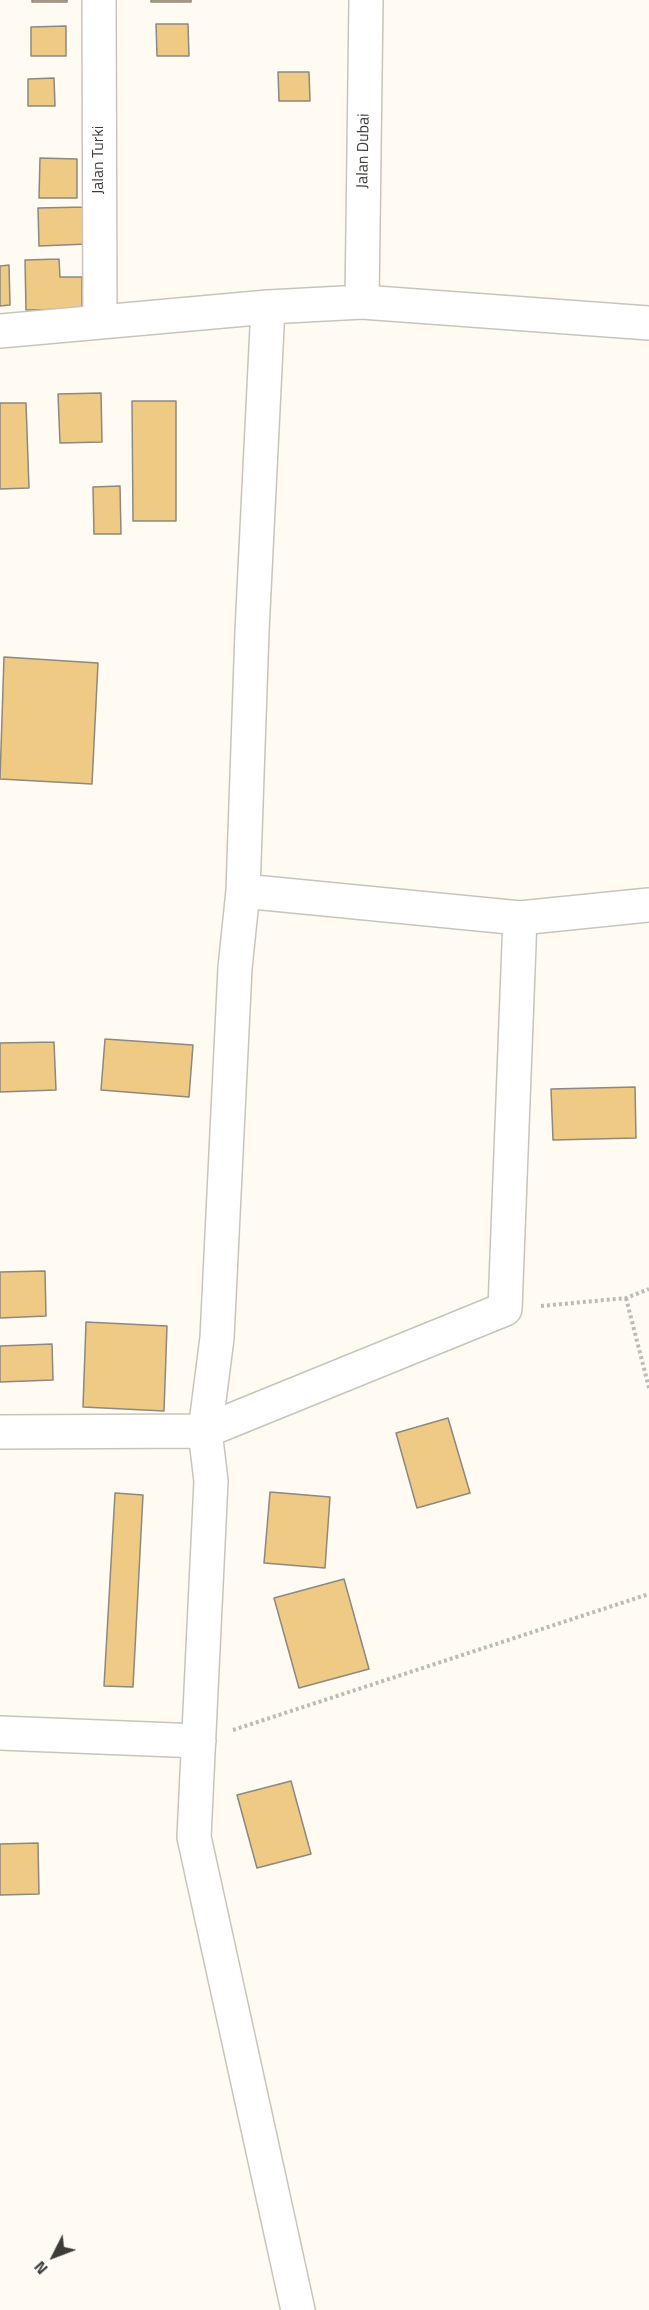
<!DOCTYPE html>
<style>
body{margin:0}
#map{position:relative;width:649px;height:2310px;overflow:hidden;background:#fffbf3;font-family:"Titillium Web",sans-serif}
canvas{display:block}
.north{position:absolute;left:24px;top:2226px;width:60px;height:60px;-webkit-text-stroke:4px #fff;paint-order:stroke;rotate:228deg;font-size:16px;font-weight:700;line-height:24px;text-align:center;color:#3e3c38}
.north::after{content:'';display:block;margin:auto;width:21px;height:27px;background:#3e3c38;clip-path:polygon(50% 0,100% 100%,50% 72%,0 100%)}
</style>
<div id="map">
<canvas width="649" height="2310"></canvas>
<div class="north">N</div>
</div>
<script>
const c = document.querySelector('canvas').getContext('2d');
c.lineJoin = 'round';
function paint(path, color) { c.fillStyle = color; c.fill(path, 'evenodd'); }
const shape = rows => new Path2D(rows.map(r => 'M' + r).join(''));
function stroke(path, color, width, dash) { c.strokeStyle = color; c.lineWidth = width; c.lineCap = dash ? 'butt' : 'round'; c.setLineDash(dash || []); c.stroke(path); }
function label(font, color, halo, rows, align = 'center') {
  c.font = font + ' "Titillium Web",sans-serif'; c.lineWidth = 6; c.setLineDash([]); c.textBaseline = 'middle'; c.strokeStyle = halo; c.fillStyle = color; for (const [text, x, y, turn = 0] of rows) {
    c.save(); c.translate(x, y); c.rotate((+turn || 0) * Math.PI / 180); c.textAlign = isNaN(turn) ? turn : align; if (halo) c.strokeText(text, 0, 0); c.fillText(text, 0, 0); c.restore();
  }
}
const building = shape([
 [32,0,67,0,67,2,32,2,32,0],
 [151,0,191,0,191,2,151,2,151,0],
 [156,24,188,24,189,56,157,56,156,24],
 [66,26,66,56,31,56,31,27,66,26],
 [278,72,309,72,310,101,279,101,278,72],
 [54,78,55,106,28,106,28,79,54,78],
 [40,158,77,159,77,198,39,198,40,158],
 [86,207,88,244,39,246,38,208,86,207],
 [59,259,60,277,82,277,82,309,26,310,25,260,59,259],
 [9,265,10,305,0,306,0,266,9,265],
 [101,393,102,442,60,443,58,394,101,393],
 [132,401,176,401,176,521,133,521,132,401],
 [0,403,26,403,29,488,0,489,0,403],
 [120,486,121,534,94,534,93,487,120,486],
 [4,657,98,663,92,784,0,779,4,657],
 [105,1039,193,1045,189,1097,101,1090,105,1039],
 [54,1042,56,1090,0,1092,0,1043,54,1042],
 [635,1087,636,1138,553,1140,551,1089,635,1087],
 [45,1271,46,1316,0,1318,0,1272,45,1271],
 [86,1322,167,1326,164,1411,83,1407,86,1322],
 [52,1344,53,1380,0,1382,0,1346,52,1344],
 [448,1418,470,1493,417,1508,396,1433,448,1418],
 [270,1492,330,1497,325,1568,264,1563,270,1492],
 [115,1493,143,1495,133,1687,104,1686,115,1493],
 [344,1579,369,1669,299,1688,274,1598,344,1579],
 [291,1781,311,1854,257,1868,237,1795,291,1781],
 [38,1843,39,1894,0,1895,0,1844,38,1843]
]);
paint(building, '#efca84');
stroke(building, '#8d8880', 1.5);
const minor = shape([
 [99,0,100,321],
 [362,302,366,0],
 [268,307,252,631,243,891,235,968,217,1338,205,1431,211,1481,194,1837,298,2310],
 [0,331,268,307,362,302,649,323],
 [243,891,520,918,649,905],
 [0,1432,205,1431,505,1309,520,918],
 [0,1733,199,1741]
]);
stroke(minor, '#c9c4bb', 36);
stroke(shape([
 [626,1298,649,1388],
 [541,1306,626,1298,649,1289],
 [233,1730,649,1594]
]), '#bebab4', 4, [3, 3]);
stroke(minor, '#fff', 33);
label('16px', '#3e3c38', '#fff', [
 ["Jalan Dubai",364,151,-89],
 ["Jalan Turki",99,160,-90]
]);
</script>
